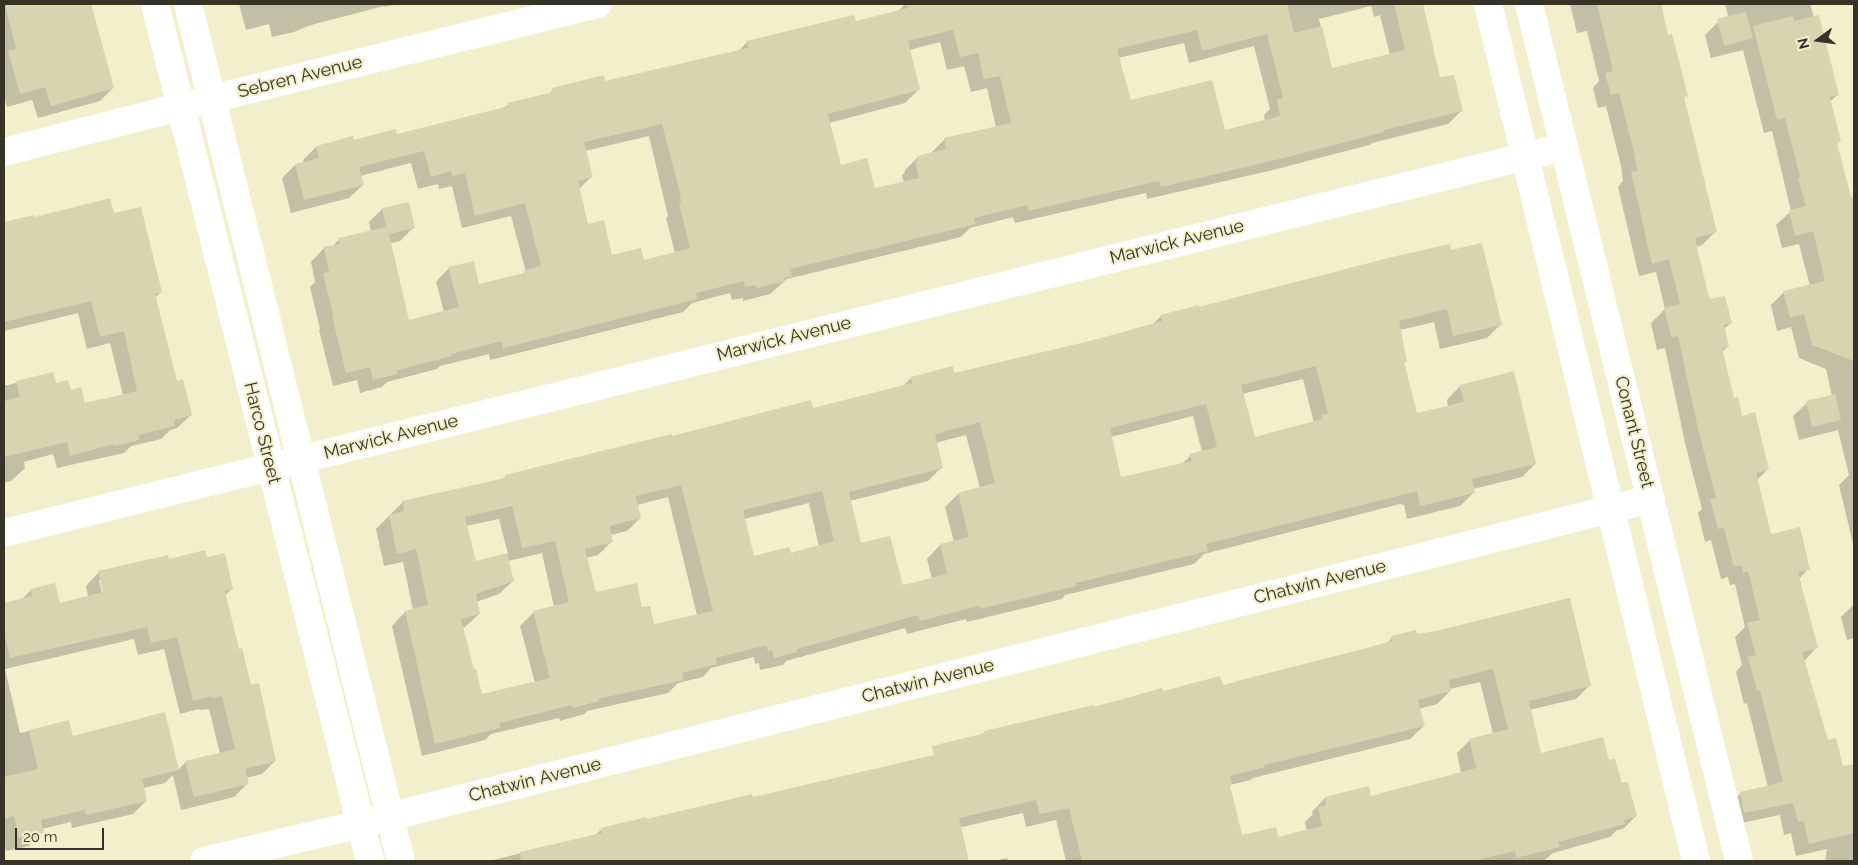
<!DOCTYPE html>
<style>
body{margin:0}
#map{position:relative;width:1858px;height:865px;overflow:hidden;background:#f2efcd;font-family:Raleway,sans-serif}
canvas{display:block}
.frame{position:absolute;inset:0;border:5px solid #353427;pointer-events:none}
.north{position:absolute;left:1793px;top:15px;width:50px;height:50px;-webkit-text-stroke:4px #f2efcd;paint-order:stroke;rotate:256deg;font-size:14px;font-weight:700;line-height:20px;text-align:center;color:#353427}
.north::after{content:'';display:block;margin:auto;width:18px;height:22px;background:#353427;clip-path:polygon(50% 0,100% 100%,50% 72%,0 100%)}
.scale{position:absolute;left:15px;top:828px;width:89px;height:22px;box-sizing:border-box;border:2px solid #353427;border-top:0;padding-left:6px;font-size:15px;line-height:18px;white-space:nowrap;color:#353427;-webkit-text-stroke:4px #f2efcd;paint-order:stroke}
</style>
<div id="map">
<canvas width="1858" height="865"></canvas>
<div class="frame"></div>
<div class="north">N</div>
<div class="scale">20 m</div>
</div>
<script>
const c = document.querySelector('canvas').getContext('2d');
c.lineJoin = 'round';
function paint(path, color) { c.fillStyle = color; c.fill(path, 'evenodd'); }
const shape = rows => new Path2D(rows.map(r => 'M' + r).join(''));
function stroke(path, color, width, dash) { c.strokeStyle = color; c.lineWidth = width; c.lineCap = dash ? 'butt' : 'round'; c.setLineDash(dash || []); c.stroke(path); }
function label(font, color, halo, rows, align = 'center') {
  c.font = font + ' Raleway,sans-serif'; c.lineWidth = 4; c.setLineDash([]); c.textBaseline = 'middle'; c.strokeStyle = halo; c.fillStyle = color; for (const [text, x, y, turn = 0] of rows) {
    c.save(); c.translate(x, y); c.rotate((+turn || 0) * Math.PI / 180); c.textAlign = isNaN(turn) ? turn : align; if (halo) c.strokeText(text, 0, 0); c.fillText(text, 0, 0); c.restore();
  }
}
paint(shape([
 [4,4,89,4,113,88,100,101,38,118,32,100,7,107,4,96],
 [239,4,399,4,384,7,384,6,311,25,294,32,272,37,269,24,246,30],
 [905,4,1421,4,1439,79,1461,111,1448,124,1372,143,1369,145,1273,170,1147,199,1146,193,1015,223,1013,217,970,228,961,237,787,279,770,294,743,301,743,298,732,300,730,293,692,303,683,312,490,360,489,354,440,366,437,369,387,382,382,387,360,393,357,380,333,386,319,330,320,329,310,287,315,282,311,262,324,248,332,247,339,239,371,232,369,222,382,209,414,227,400,241,390,243,408,322,444,312,436,282,449,268,479,286,521,275,526,272,511,216,462,228,452,186,439,189,438,184,418,189,411,163,360,176,363,185,349,198,291,213,282,178,295,165,304,163,303,160,316,147,352,138,353,141,396,135,504,108,509,104,548,95,553,89,604,82,738,52,747,42,855,23,897,12],
 [1371,6,1374,17,1380,15,1390,55,1332,69,1319,19],
 [940,42,947,70,964,66,971,92,987,88,996,127,945,139,931,153,918,157,905,170,905,172,902,176,904,182,874,189,840,167,829,123,905,103,918,90,909,50],
 [1184,43,1189,63,1254,46,1270,109,1264,115,1265,121,1224,131,1130,101,1118,58],
 [649,136,668,216,666,218,675,253,643,261,611,256,587,226,578,190,591,177,585,151],
 [1570,4,1659,4,1667,36,1686,95,1683,99,1715,232,1702,245,1696,247,1708,298,1731,323,1724,329,1728,346,1721,353,1733,400,1767,470,1757,480,1771,536,1808,569,1799,579,1817,647,1804,661,1827,742,1842,768,1853,765,1854,772,1854,861,1825,861,1827,849,1796,856,1791,833,1784,835,1780,815,1731,825,1727,807,1740,794,1768,787,1747,703,1744,704,1736,672,1742,665,1735,637,1745,627,1735,584,1730,585,1728,577,1721,579,1711,540,1705,542,1698,513,1702,509,1685,443,1665,348,1657,350,1651,323,1665,309,1656,272,1639,276,1618,187,1623,181,1621,166,1606,106,1598,108,1593,88,1599,81,1587,31,1577,33],
 [1725,4,1810,4,1837,95,1830,102,1840,141,1836,145,1850,199,1854,198,1854,548,1839,485,1849,475,1838,430,1799,440,1793,416,1807,403,1832,396,1826,369,1799,358,1791,327,1777,331,1771,305,1784,292,1810,286,1799,244,1782,248,1776,225,1791,211,1772,131,1764,133,1743,50,1711,58,1705,35,1718,22,1729,19],
 [113,215,161,292,155,298,176,383,191,415,177,428,170,430,161,439,131,446,124,453,57,468,53,454,24,462,25,468,11,481,4,483,4,386,52,374,55,384,70,392,84,405,123,395,110,343,87,349,78,313,4,331,4,220,5,223,33,219],
 [1450,251,1501,324,1487,338,1440,349,1434,322,1400,330,1406,361,1403,364,1416,415,1448,407,1447,400,1460,386,1535,464,1522,477,1473,489,1474,492,1460,506,1407,519,1404,505,1400,504,1204,554,1194,564,1065,595,1062,599,967,622,966,619,907,634,905,628,786,661,783,665,760,670,759,663,755,664,754,657,711,668,703,677,678,683,668,693,587,711,584,714,560,721,559,718,491,734,485,740,422,756,392,626,405,612,413,610,403,562,384,566,376,529,403,502,502,480,505,477,671,437,812,409,902,387,911,378,953,375,1098,340,1152,325,1161,316],
 [1303,379,1314,423,1254,439,1242,394],
 [1193,416,1202,452,1191,455,1182,464,1120,479,1111,437],
 [966,435,980,488,958,494,945,507,954,542,940,545,927,559,932,579,902,586,860,544,850,501,928,481,941,468,935,443],
 [668,497,697,615,653,625,641,609,595,594,586,558,598,555,611,542,610,535,627,531,640,518,637,505],
 [809,503,819,547,790,555,753,557,744,519],
 [499,519,508,554,476,563,466,526],
 [542,553,554,607,534,612,520,626,535,683,481,696,462,628,465,627,479,614,476,602,499,594,513,581,508,561],
 [206,558,232,589,224,596,238,650,275,761,262,774,246,778,247,784,234,797,181,810,173,775,165,783,143,788,146,801,133,814,72,828,71,822,42,829,42,832,29,846,6,851,4,842,4,604,22,599,31,590,59,605,88,597,86,586,99,572,168,560],
 [99,580,102,580,106,598,103,599],
 [134,639,138,655,164,649,180,714,199,709,199,710,209,709,220,754,186,762,178,770,72,737,68,721,20,733,5,669],
 [1854,604,1854,638,1847,640,1841,617],
 [1416,636,1589,686,1576,699,1529,710,1540,755,1608,762,1636,816,1623,829,1617,830,1610,837,1553,853,1545,860,1541,861,1066,861,1056,820,1026,827,1023,813,958,828,940,756,981,735,985,732,1162,693,1222,686,1386,644,1392,638],
 [1480,682,1493,734,1470,740,1457,753,1461,773,1370,798,1325,798,1312,812,1313,814,1305,822,1307,831,1277,838,1241,836,1229,786,1230,785,1250,780,1253,778,1410,739,1424,726,1419,709,1437,704,1450,691,1450,689],
 [752,799,920,860,913,861,489,861,595,835,602,829],
 [1007,858,1008,861,993,861]
]), '#0003');
paint(shape([
 [5,4,91,4,114,88,51,106,45,87,20,94,8,51,16,49],
 [906,4,1287,4,1294,33,1322,26,1332,68,1405,50,1394,4,1423,4,1440,77,1454,75,1463,111,1384,130,1384,132,1288,157,1161,187,1159,181,1028,211,1027,205,974,218,976,224,790,269,792,276,784,278,785,281,757,288,756,285,745,287,744,281,696,293,697,299,503,348,502,341,451,354,452,356,397,370,397,374,373,380,370,367,346,373,332,316,333,315,323,273,329,272,324,247,339,244,338,238,386,227,382,208,409,202,415,228,389,234,409,320,459,307,448,267,474,261,479,284,524,273,523,271,541,266,525,203,475,216,465,173,452,176,451,171,431,177,424,151,359,167,364,185,304,200,295,164,319,158,316,146,353,136,354,140,396,129,397,134,509,106,508,103,553,92,552,88,604,75,605,81,748,48,746,41,854,15,856,21,908,8],
 [953,30,960,57,978,53,984,79,1000,76,1011,123,944,138,946,149,917,156,918,160,915,161,919,178,875,188,867,158,841,165,828,114,920,90,908,41],
 [1197,30,1202,51,1267,34,1283,97,1277,100,1280,116,1225,130,1212,80,1131,100,1117,49],
 [662,124,680,193,681,203,679,203,690,248,644,260,641,248,612,255,604,220,588,224,578,181,593,177,584,142],
 [1597,4,1661,4,1668,35,1672,34,1688,96,1684,97,1717,232,1695,238,1709,298,1710,299,1725,296,1732,323,1724,325,1729,346,1722,348,1734,398,1738,397,1742,416,1755,412,1769,470,1756,473,1771,534,1800,527,1810,570,1798,572,1818,648,1802,652,1828,740,1836,738,1843,766,1854,764,1854,833,1809,844,1804,821,1798,822,1793,803,1744,813,1740,792,1783,782,1760,691,1757,691,1748,657,1756,655,1747,623,1760,620,1748,571,1743,573,1742,565,1734,567,1724,528,1718,529,1710,499,1716,498,1698,429,1678,336,1671,337,1664,308,1680,304,1669,259,1652,264,1631,172,1637,171,1634,152,1619,93,1611,95,1605,73,1613,71],
 [1746,12,1753,38,1724,46,1717,19],
 [1819,15,1839,95,1830,97,1841,142,1837,143,1851,197,1854,197,1854,361,1812,345,1804,314,1790,318,1783,291,1825,281,1813,231,1795,236,1789,210,1806,206,1798,178,1800,177,1785,118,1777,120,1753,26,1793,16,1794,21],
 [110,198,114,213,141,207,162,292,155,294,177,381,183,379,192,415,174,420,175,426,138,435,139,440,115,446,114,444,70,456,67,442,4,457,4,401,20,397,16,381,53,372,56,383,68,380,71,390,81,387,85,403,137,391,124,331,100,337,91,301,4,322,4,222,34,215,34,217],
 [1482,243,1502,325,1453,336,1447,309,1399,321,1407,362,1404,362,1417,413,1464,402,1459,385,1514,371,1536,464,1472,479,1475,493,1420,506,1417,492,1414,492,1206,544,1208,551,1076,583,1076,586,980,609,979,606,920,621,918,615,797,649,797,652,774,658,772,650,768,651,767,645,716,658,717,664,682,673,683,680,598,699,599,701,573,708,572,705,499,723,500,728,435,744,405,611,428,605,416,549,397,554,389,515,404,511,402,501,505,478,505,475,642,441,672,434,672,436,811,400,813,408,912,383,911,377,953,366,954,373,1098,339,1162,321,1160,315,1199,305,1199,307,1392,257,1450,244,1451,250],
 [1316,366,1328,413,1321,415,1322,419,1255,437,1241,385],
 [1206,404,1217,447,1190,454,1192,461,1121,477,1110,428],
 [980,422,995,483,958,493,969,537,940,544,947,574,903,585,890,536,861,543,849,492,943,468,935,434],
 [681,485,713,611,654,624,650,606,642,607,637,583,596,592,585,549,613,542,609,526,641,518,636,496],
 [822,491,834,541,791,553,789,547,754,556,743,510],
 [512,506,522,548,555,541,569,602,533,611,550,678,482,694,476,669,474,669,461,619,480,614,476,594,514,581,507,553,476,561,465,517],
 [1835,394,1841,420,1812,427,1806,401],
 [205,550,207,557,225,553,233,589,225,591,239,649,242,648,251,685,259,683,276,761,245,769,249,784,194,797,185,761,235,749,222,696,212,698,212,696,193,701,177,637,151,643,147,627,10,658,4,631,4,603,32,596,30,589,55,583,60,603,103,592,98,571,168,555,169,559],
 [1570,598,1591,686,1529,701,1541,753,1603,737,1609,760,1615,759,1622,783,1628,782,1637,816,1624,820,1625,824,1558,842,1560,847,1516,858,1515,851,1473,861,1082,861,1069,808,1040,814,1036,800,959,818,969,861,521,861,520,852,602,833,601,828,647,817,647,819,752,794,753,797,934,755,932,746,985,733,984,731,1094,705,1094,707,1162,688,1163,691,1220,676,1223,685,1393,641,1391,636,1416,630,1417,634,1436,631],
 [1493,669,1508,729,1469,739,1476,768,1371,796,1369,786,1325,797,1326,805,1318,807,1322,826,1278,837,1276,827,1242,835,1230,785,1232,785,1230,776,1265,767,1264,765,1425,726,1418,700,1451,691,1449,680],
 [165,712,179,770,142,779,147,801,86,815,84,810,41,820,44,833,19,838,14,816,4,819,4,777,38,769,29,730,69,720,73,736]
]), '#d6d4b1');
stroke(shape([
 [155,4,370,861],
 [188,4,401,861],
 [1488,4,1696,861],
 [1529,4,1739,861],
 [4,152,211,99,598,4],
 [4,533,1564,147],
 [204,861,361,824,1651,499]
]), '#fff', 28);
label('18px', '#353427', '#f2efcd', [
 ["Sebren Avenue",300,77,-14],
 ["Marwick Avenue",1177,242,-14],
 ["Marwick Avenue",784,339,-14],
 ["Conant Street",1634,432,76],
 ["Harco Street",262,433,76],
 ["Marwick Avenue",391,437,-14],
 ["Chatwin Avenue",1320,582,-14],
 ["Chatwin Avenue",928,681,-14],
 ["Chatwin Avenue",535,780,-14]
]);
</script>
